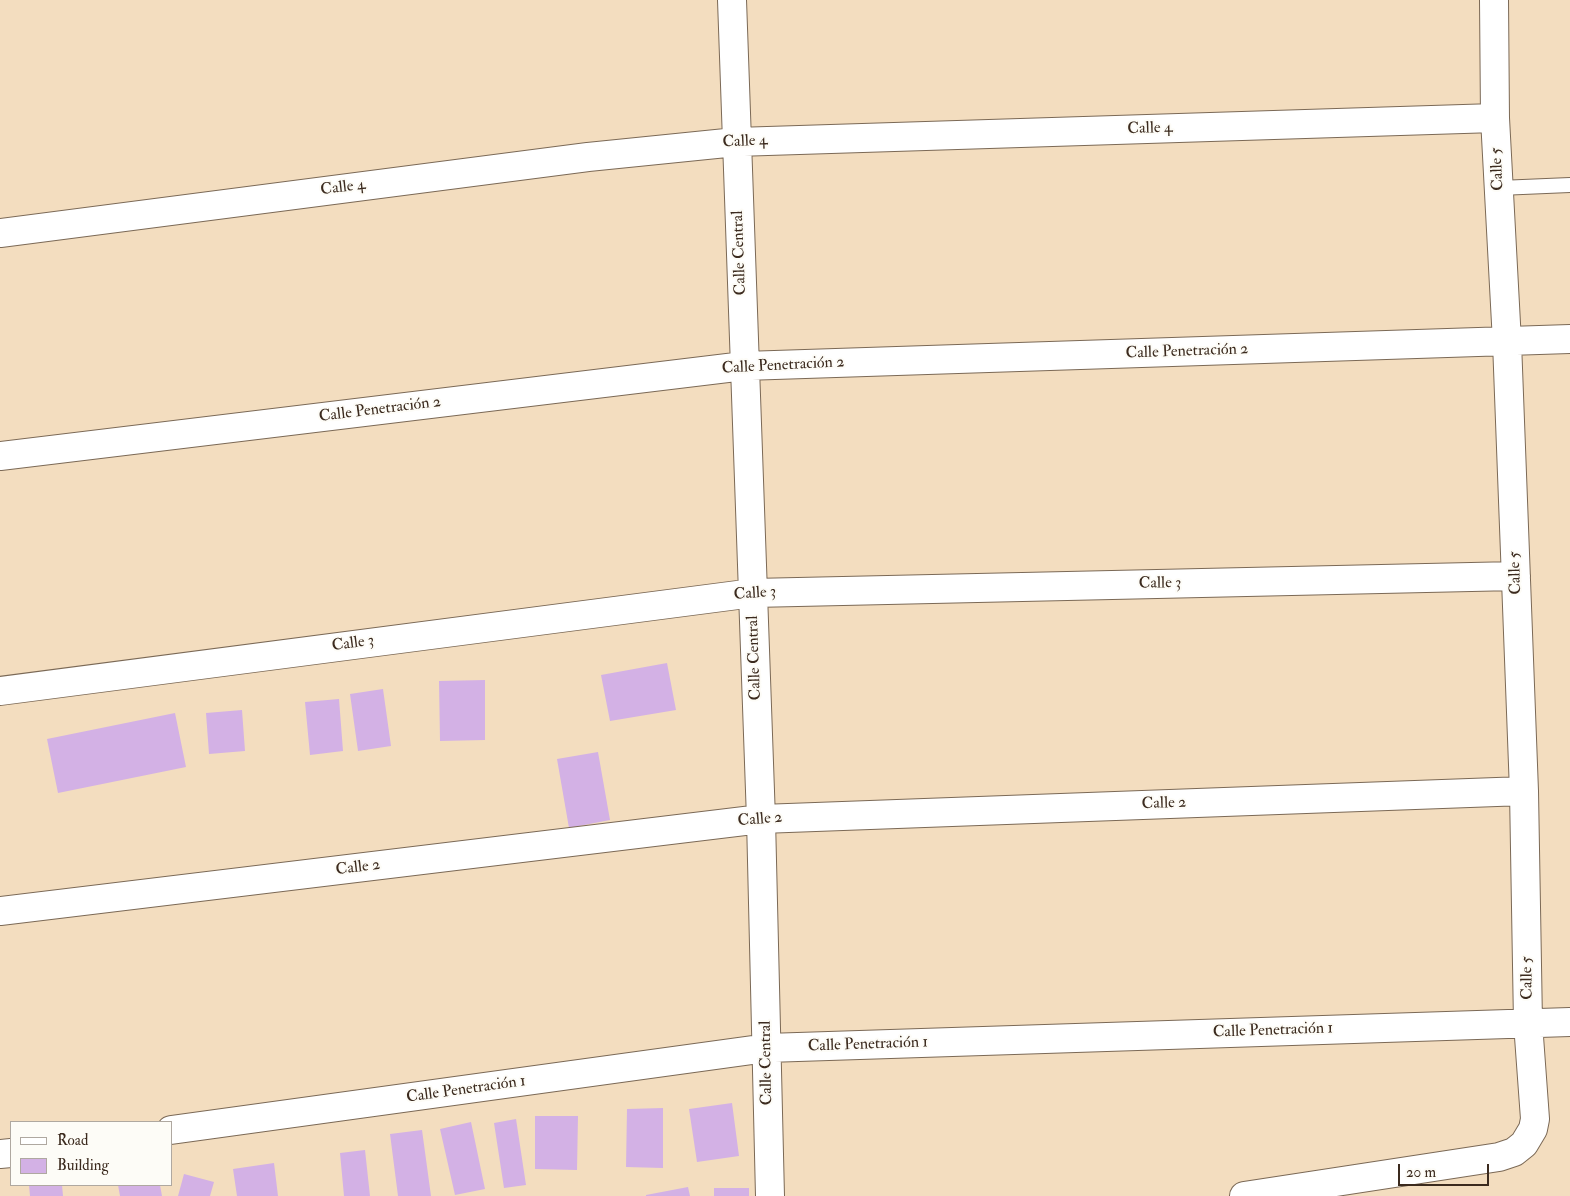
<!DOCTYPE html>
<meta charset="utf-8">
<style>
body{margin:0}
#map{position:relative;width:1570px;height:1196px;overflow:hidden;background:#f3ddbf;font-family:"IM FELL Double Pica",serif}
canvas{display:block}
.legend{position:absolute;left:10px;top:1121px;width:162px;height:65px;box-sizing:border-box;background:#fdfcf7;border:1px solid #afa8a0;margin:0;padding:6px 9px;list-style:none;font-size:15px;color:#3b2a1e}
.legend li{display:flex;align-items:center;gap:10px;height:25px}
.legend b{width:25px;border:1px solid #afa8a0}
.scale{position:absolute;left:1398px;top:1164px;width:91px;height:22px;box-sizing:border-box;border:2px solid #3b2a1e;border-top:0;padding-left:6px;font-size:15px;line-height:18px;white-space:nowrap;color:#3b2a1e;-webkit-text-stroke:4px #fdfcf7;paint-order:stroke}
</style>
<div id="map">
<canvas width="1570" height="1196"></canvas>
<ul class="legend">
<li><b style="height:6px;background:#fff"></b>Road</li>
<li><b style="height:14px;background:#d3b1e5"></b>Building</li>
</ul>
<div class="scale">20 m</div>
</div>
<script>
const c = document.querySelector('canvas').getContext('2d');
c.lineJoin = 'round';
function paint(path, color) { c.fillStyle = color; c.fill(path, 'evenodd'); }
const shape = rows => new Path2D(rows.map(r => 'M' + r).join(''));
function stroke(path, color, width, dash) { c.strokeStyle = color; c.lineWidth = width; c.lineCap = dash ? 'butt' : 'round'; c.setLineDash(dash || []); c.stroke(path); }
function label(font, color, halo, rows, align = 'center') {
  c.font = font + ' "IM FELL Double Pica",serif'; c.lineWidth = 4; c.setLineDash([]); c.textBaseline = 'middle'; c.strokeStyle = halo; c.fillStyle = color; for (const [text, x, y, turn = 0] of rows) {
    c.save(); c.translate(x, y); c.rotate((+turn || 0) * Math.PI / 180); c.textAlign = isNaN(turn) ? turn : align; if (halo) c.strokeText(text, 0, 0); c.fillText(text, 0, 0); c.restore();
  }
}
paint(shape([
 [667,663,676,710,610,721,601,675],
 [485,680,485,740,440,741,439,681],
 [383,689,391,746,358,751,350,694],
 [339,699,343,751,310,755,305,702],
 [242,710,245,751,209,754,206,713],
 [175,713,186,767,58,793,47,739],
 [598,752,610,820,569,828,557,759],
 [732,1103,739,1156,697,1162,689,1109],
 [663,1108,663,1168,626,1167,627,1109],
 [535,1116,578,1116,577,1170,535,1169],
 [516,1119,526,1185,504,1188,494,1123],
 [471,1122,485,1189,455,1195,440,1129],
 [422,1130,431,1196,398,1196,390,1134],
 [365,1150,370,1196,344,1196,340,1153],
 [274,1163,278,1196,237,1196,233,1169],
 [184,1174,214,1182,210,1196,178,1196],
 [29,1185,62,1185,63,1196,30,1196],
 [118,1185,160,1185,162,1196,120,1196],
 [688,1187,690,1196,646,1196,646,1195],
 [714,1188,749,1188,749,1196,714,1196]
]), '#d3b1e5');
const service = shape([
 [1499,188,1570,185]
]);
const minor = shape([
 [732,0,761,819,770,1196],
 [0,233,588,157,736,142,1495,118],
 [0,456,744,366,1570,339],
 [0,691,753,593,1516,576],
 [0,911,761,819,1524,791],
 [171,1130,767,1048,1570,1022],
 [0,1154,11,1153],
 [1244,1196,1499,1157,1514,1152,1524,1144,1533,1129,1535,1119,1528,1023,1524,791,1507,342,1495,118,1494,0]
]);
stroke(service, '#7b6956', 16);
stroke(minor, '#7b6956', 30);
stroke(service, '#fff', 14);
stroke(minor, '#fff', 28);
label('16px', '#3b2a1e', '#fdfcf7', [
 ["Calle 4",1150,129,-2],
 ["Calle 4",745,142,-3],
 ["Calle 5",1498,169,-93],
 ["Calle 4",343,188,-7],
 ["Calle Central",740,253,-92],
 ["Calle Penetración 2",1187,352,-2],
 ["Calle Penetración 2",783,366,-3],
 ["Calle Penetración 2",380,410,-7],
 ["Calle 5",1516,573,-92],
 ["Calle 3",1160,584,-1],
 ["Calle 3",755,594,-4],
 ["Calle 3",353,644,-8],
 ["Calle Central",755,658,-92],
 ["Calle 2",1164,804,-2],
 ["Calle 2",760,820,-5],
 ["Calle 2",358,868,-7],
 ["Calle 5",1528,978,-91],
 ["Calle Penetración 1",1273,1031,-2],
 ["Calle Penetración 1",868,1045,-2],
 ["Calle Central",767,1063,-91],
 ["Calle Penetración 1",466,1090,-8]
]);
</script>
